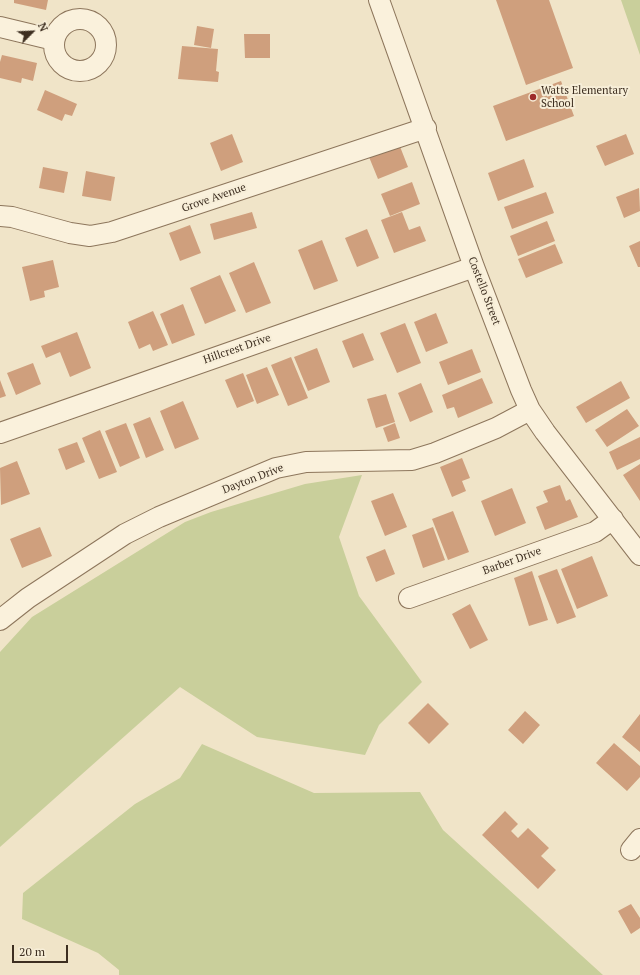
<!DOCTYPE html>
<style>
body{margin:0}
#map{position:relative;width:640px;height:975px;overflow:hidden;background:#f0e4c8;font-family:"PT Serif",serif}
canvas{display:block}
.north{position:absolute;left:12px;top:12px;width:40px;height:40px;-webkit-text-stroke:3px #f7eed8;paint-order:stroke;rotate:66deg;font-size:11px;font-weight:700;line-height:16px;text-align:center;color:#3d2e20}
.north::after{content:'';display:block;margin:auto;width:14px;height:18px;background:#3d2e20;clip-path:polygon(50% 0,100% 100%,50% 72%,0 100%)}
.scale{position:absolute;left:12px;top:945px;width:56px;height:18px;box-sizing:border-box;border:2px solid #3d2e20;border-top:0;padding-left:5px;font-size:12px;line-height:14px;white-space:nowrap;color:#3d2e20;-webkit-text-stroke:3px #f7eed8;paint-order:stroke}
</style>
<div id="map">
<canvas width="640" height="975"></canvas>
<div class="north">N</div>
<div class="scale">20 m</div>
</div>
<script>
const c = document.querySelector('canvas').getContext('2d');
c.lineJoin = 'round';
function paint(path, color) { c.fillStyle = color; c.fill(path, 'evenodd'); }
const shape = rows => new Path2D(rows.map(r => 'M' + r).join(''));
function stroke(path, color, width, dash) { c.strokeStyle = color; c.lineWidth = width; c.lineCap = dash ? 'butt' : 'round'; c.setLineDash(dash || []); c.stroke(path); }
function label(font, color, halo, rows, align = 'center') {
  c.font = font + ' "PT Serif",serif'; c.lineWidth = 4; c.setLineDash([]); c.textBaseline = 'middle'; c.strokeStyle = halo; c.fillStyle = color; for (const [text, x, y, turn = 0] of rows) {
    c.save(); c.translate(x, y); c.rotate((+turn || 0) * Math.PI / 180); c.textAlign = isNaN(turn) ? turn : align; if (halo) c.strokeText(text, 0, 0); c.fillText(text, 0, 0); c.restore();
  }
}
paint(shape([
 [621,0,640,0,640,55],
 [362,475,339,537,359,596,422,682,379,725,365,755,257,737,180,687,0,847,0,652,32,617,185,522,211,512,305,484],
 [202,744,314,793,420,792,443,830,603,975,119,975,119,970,98,953,22,919,23,893,135,804,180,778]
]), '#c9cf9b');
paint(shape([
 [14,0,48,0,46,10,14,3],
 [496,0,549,0,573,68,526,85],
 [197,26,214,29,211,48,194,45],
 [244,34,270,34,270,58,245,58],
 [182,46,218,49,216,71,219,72,218,82,178,79],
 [2,55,37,63,33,81,22,78,21,83,0,78,0,62],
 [561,81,574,116,506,141,493,106],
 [45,90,77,104,72,116,65,114,62,121,37,110],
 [232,134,243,162,221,171,210,143],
 [626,134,634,154,605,166,596,146],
 [399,144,408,167,378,179,369,157],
 [524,159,534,187,498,201,488,173],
 [43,167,68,172,64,193,39,188],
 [86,171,115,177,111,201,82,196],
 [412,182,420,204,390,216,381,194],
 [639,188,640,211,624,218,616,197],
 [546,192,554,213,512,229,504,207],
 [252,212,257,228,214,240,210,224],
 [402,212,409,230,420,226,426,241,394,253,381,220],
 [547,221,555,241,518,256,510,236],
 [190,225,201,253,180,261,169,233],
 [367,229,379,258,357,267,345,238],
 [322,240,338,281,314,290,298,250],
 [640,241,640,267,638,267,629,246],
 [555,244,563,263,526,278,518,259],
 [53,260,59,287,44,291,45,297,30,301,22,267],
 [254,262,271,303,246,313,229,273],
 [220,275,236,311,205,324,190,288],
 [183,304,195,335,172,344,160,314],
 [153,311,168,345,153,351,150,344,139,349,128,322],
 [436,313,448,343,426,352,414,322],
 [405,323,421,363,397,373,380,333],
 [77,332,91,368,70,377,60,352,46,358,41,346],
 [363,333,374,360,353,368,342,341],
 [317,348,330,382,308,391,294,357],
 [472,349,481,372,448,385,439,362],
 [291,357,308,398,288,406,271,365],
 [33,363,41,384,16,395,7,373],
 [267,367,279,395,257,404,246,375],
 [243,373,254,401,237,408,225,380],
 [482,378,493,403,458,418,454,407,447,409,442,395],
 [0,380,6,396,0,398],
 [621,381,630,398,586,423,576,407],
 [421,383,433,412,410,422,398,393],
 [386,394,395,422,376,428,367,399],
 [183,401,199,439,175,449,160,411],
 [627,409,639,426,607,447,595,430],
 [150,417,164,450,146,458,133,424],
 [126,423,140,458,120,467,105,431],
 [395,423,400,438,388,442,383,428],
 [100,430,117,472,99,479,82,438],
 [640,437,640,459,617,470,609,452],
 [77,442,85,462,66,470,58,449],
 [462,458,470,478,462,481,466,491,452,497,440,467],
 [17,461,30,494,1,505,0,468],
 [640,464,640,501,623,475],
 [560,485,566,501,570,499,578,517,545,530,536,507,548,502,543,491],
 [512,488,526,523,495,536,481,501],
 [393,493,407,527,385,536,371,501],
 [453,511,469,552,448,560,432,519],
 [40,527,52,556,22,568,10,539],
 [433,527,445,560,423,568,412,535],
 [385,549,395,574,376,582,366,557],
 [592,556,608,596,577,609,561,569],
 [557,569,576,617,557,624,538,576],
 [532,571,548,620,529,626,514,578],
 [470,604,488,640,470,649,452,614],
 [428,703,449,724,429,744,408,723],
 [525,711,540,725,523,744,508,730],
 [640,714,640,752,622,737],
 [614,743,640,766,640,777,627,791,596,763],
 [505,811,518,824,511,831,518,838,528,828,549,848,541,856,556,870,538,889,482,835],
 [631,904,640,918,640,928,631,934,618,911]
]), '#cf9f7d');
const street = shape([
 [379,0,474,267,521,390,530,410,545,432,640,555],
 '54 45a26 26 0 1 1 52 0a26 26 0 1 1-52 0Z',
 [0,27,54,40],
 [0,216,12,217,70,233,90,236,112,232,426,128],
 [0,433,474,267],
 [409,598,595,532,613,519],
 [0,620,28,598,125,534,159,517,276,468,306,462,412,460,435,453,496,428,530,410],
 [631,850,640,839]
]);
stroke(street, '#8d765c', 22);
stroke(street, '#faf1dc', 20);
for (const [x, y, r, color] of [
 [533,97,4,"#9e2a2b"]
]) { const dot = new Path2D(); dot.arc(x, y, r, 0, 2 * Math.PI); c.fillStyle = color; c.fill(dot); stroke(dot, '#f7eed8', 1.5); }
label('11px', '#3d2e20', '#f7eed8', [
 ["Watts Elementary",541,91],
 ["School",541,104]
], 'left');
label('11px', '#3d2e20', '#f7eed8', [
 ["Grove Avenue",214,198,-19],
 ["Costello Street",484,291,69],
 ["Hillcrest Drive",237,349,-19],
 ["Dayton Drive",253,479,-21],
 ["Barber Drive",512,561,-20]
]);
</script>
